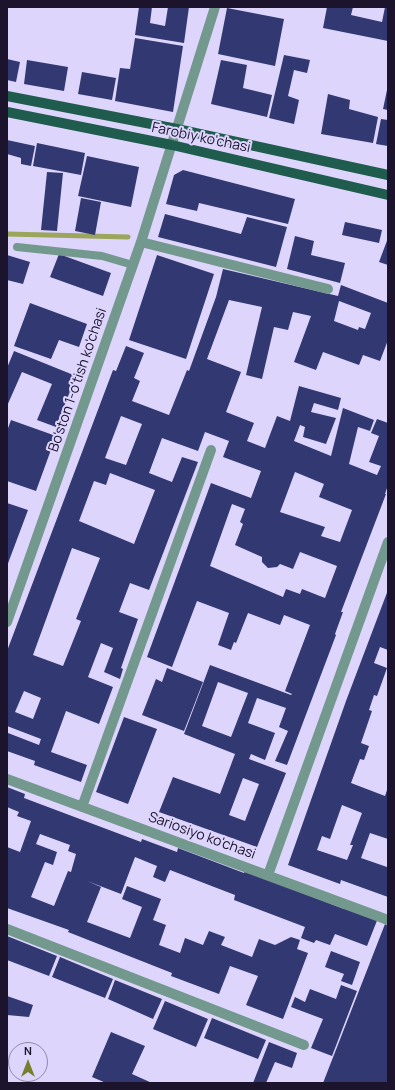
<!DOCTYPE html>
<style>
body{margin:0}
#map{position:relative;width:395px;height:1090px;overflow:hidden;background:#ded5fd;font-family:Manrope,sans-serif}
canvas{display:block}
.frame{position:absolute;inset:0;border:8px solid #1b142c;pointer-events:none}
.north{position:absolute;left:8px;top:1042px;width:40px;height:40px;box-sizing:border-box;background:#ded5fd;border:1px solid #9088a9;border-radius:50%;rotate:0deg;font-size:11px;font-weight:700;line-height:16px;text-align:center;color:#1b142c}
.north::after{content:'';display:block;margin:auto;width:14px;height:18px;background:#757f2a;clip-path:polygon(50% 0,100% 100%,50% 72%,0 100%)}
</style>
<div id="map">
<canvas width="395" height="1090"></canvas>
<div class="frame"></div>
<div class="north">N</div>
</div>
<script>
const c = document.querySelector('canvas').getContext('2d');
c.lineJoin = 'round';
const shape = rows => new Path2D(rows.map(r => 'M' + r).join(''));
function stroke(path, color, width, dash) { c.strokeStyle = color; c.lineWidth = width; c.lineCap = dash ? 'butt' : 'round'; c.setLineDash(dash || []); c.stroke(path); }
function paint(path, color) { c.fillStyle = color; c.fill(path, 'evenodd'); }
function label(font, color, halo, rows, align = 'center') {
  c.font = font + ' Manrope,sans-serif'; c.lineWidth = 4; c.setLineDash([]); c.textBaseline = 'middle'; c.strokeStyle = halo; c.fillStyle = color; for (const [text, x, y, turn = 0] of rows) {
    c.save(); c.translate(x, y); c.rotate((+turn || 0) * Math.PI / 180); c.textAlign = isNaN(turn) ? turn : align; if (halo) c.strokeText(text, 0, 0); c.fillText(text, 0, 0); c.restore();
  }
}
stroke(shape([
 [7,234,128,237]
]), '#9ba55c', 5);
paint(shape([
 [139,7,152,7,150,23,165,26,168,7,189,7,184,43,135,35],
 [327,7,353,7,351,15,382,22,385,7,388,7,388,41,323,28],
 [227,8,284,19,275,66,218,54],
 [135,38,183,46,173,112,115,101,120,68,130,69],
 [284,55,310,60,307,73,294,70,288,96,299,100,294,124,269,118],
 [7,59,20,62,16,82,7,80],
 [27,60,68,67,64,91,24,84],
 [221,60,247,65,243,88,272,95,267,117,211,104],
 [82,72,116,78,112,100,78,94],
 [387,90,388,90,388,110,383,109],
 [328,94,350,100,349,109,378,117,373,143,321,134],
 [381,119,388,120,388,146,376,144],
 [7,140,35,146,31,166,21,164,21,158,7,154],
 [37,143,85,153,81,175,33,166],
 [87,156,139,167,131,207,78,196],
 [183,170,295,199,288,224,199,203,197,211,166,204,174,175],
 [47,172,63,173,57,231,41,230],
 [81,198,101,202,95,235,75,231],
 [165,214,241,234,247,217,287,227,276,267,158,237],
 [345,222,382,230,379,243,342,235],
 [295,236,314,241,311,255,345,263,340,283,287,269],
 [388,238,388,265,379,262],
 [59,254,111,273,103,296,50,277],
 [7,255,30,262,23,284,7,280],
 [157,255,214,274,186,359,129,340],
 [223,269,338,296,341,285,388,303,388,340,380,361,363,355,359,365,323,352,316,370,294,362,311,316,293,312,288,330,274,327,262,379,246,375,262,307,229,300,207,359,241,372,226,412,254,423,247,441,265,448,277,416,290,421,299,386,341,398,338,410,314,403,311,412,336,418,326,444,303,437,305,427,300,425,294,441,331,456,343,408,374,420,370,431,358,427,349,464,377,475,381,466,369,462,379,436,371,433,377,419,388,423,388,485,385,494,386,494,341,612,343,612,335,634,336,635,287,765,275,761,288,731,279,727,286,708,257,698,248,723,275,733,265,760,251,754,249,759,286,773,257,847,159,812,173,777,220,794,235,754,184,734,210,665,291,695,292,694,285,691,310,625,284,615,280,625,248,613,236,643,234,642,231,650,218,645,229,613,197,601,172,667,147,657,211,483,251,498,261,471,223,457,229,441,205,432,198,451,162,438,149,473,172,482,182,457,198,462,149,590,130,583,119,612,138,619,121,668,123,669,120,679,104,672,113,648,101,643,88,677,113,687,99,724,66,711,51,752,87,765,81,782,34,765,35,761,7,751,8,733,39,745,41,739,7,726,7,651,113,370,116,371,126,346,144,353,134,378,140,381,132,401,169,415,187,370,189,371,216,297],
 [339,301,371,313,365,329,359,327,358,330,334,321],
 [121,416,142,424,126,465,105,458],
 [295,472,324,484,319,497,352,510,340,542,321,536,325,527,280,512],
 [110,473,155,490,134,544,79,521,94,481,106,485],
 [232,504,245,509,240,522,243,524,235,545,262,557,262,562,268,568,277,567,280,564,293,569,300,552,337,566,325,598,302,589,300,594,286,589,283,597,210,566],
 [72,548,100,558,76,619,81,621,63,666,33,655],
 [218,682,248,693,231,737,202,726],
 [24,691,41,698,33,719,15,712],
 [243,778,259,784,245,821,229,815],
 [30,303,87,324,79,347,59,340,51,359,14,346],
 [14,351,76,376,56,427,37,420,52,384,22,372,7,406,7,368],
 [11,420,56,436,36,491,7,481,7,431],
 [7,503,28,510,7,566],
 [388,590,388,650,380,647,374,663,387,668,377,696,374,695,369,710,372,711,361,743,369,746,364,760,360,759,351,783,385,796,388,787,388,839,370,833,361,858,387,867,388,864,388,897,341,880,340,884,288,865,346,701],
 [342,805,362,813,350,845,353,845,347,860,317,850,322,836,330,839],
 [167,668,203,682,184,731,142,715,156,679,162,682],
 [124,717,157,729,128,804,96,792],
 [7,787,25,794,24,798,141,842,142,839,177,852,178,848,244,873,245,871,344,909,345,906,378,918,367,946,335,934,330,945,316,940,314,943,301,938,305,927,234,900,235,895,170,870,165,882,153,877,157,866,135,857,121,894,87,881,101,887,87,922,130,938,142,907,122,899,127,886,161,899,153,920,166,925,159,945,180,953,185,938,203,945,209,931,225,937,221,945,252,957,259,939,275,945,291,937,300,940,297,949,308,953,283,1019,246,1005,258,976,230,966,219,994,171,976,172,973,68,932,69,930,7,908,7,847,20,852,31,821,17,816,19,812,7,807],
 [40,834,70,845,68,851,76,854,71,872,89,878,68,871,54,906,31,897,45,862,53,865,57,852,36,844],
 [385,924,388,926,388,1083,323,1083],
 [7,936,57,956,49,976,7,960],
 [331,951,360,962,352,985,341,981,344,974,325,967],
 [60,957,113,979,105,998,52,977],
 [115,980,162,999,153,1019,108,999],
 [341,985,357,991,332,1056,311,1048,323,1019,291,1007,295,997,305,1002,310,989,336,999],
 [7,996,33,1005,29,1017,7,1015],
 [165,1001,208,1019,196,1047,153,1029],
 [212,1018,266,1040,258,1059,204,1038],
 [111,1032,145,1046,132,1074,152,1083,106,1083,92,1077],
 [269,1042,297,1053,292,1068,275,1062,266,1083,253,1083]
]), '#323972');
stroke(shape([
 [17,247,102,256,133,265]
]), '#73988d', 8);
stroke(shape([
 [141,242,328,289],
 [7,622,141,242,215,7],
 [7,779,388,920],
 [82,807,211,450],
 [268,875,388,542],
 [7,929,304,1045]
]), '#73988d', 10);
stroke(shape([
 [7,96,177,129,388,175],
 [7,112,172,145,388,195]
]), '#205c4e', 10);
label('14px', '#1b142c', '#ded5fd', [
 ["Farobiy ko'chasi",201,138,12],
 ["Bo'ston 1-o'tish ko'chasi",78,380,-71],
 ["Sariosiyo ko'chasi",202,836,20]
]);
</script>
